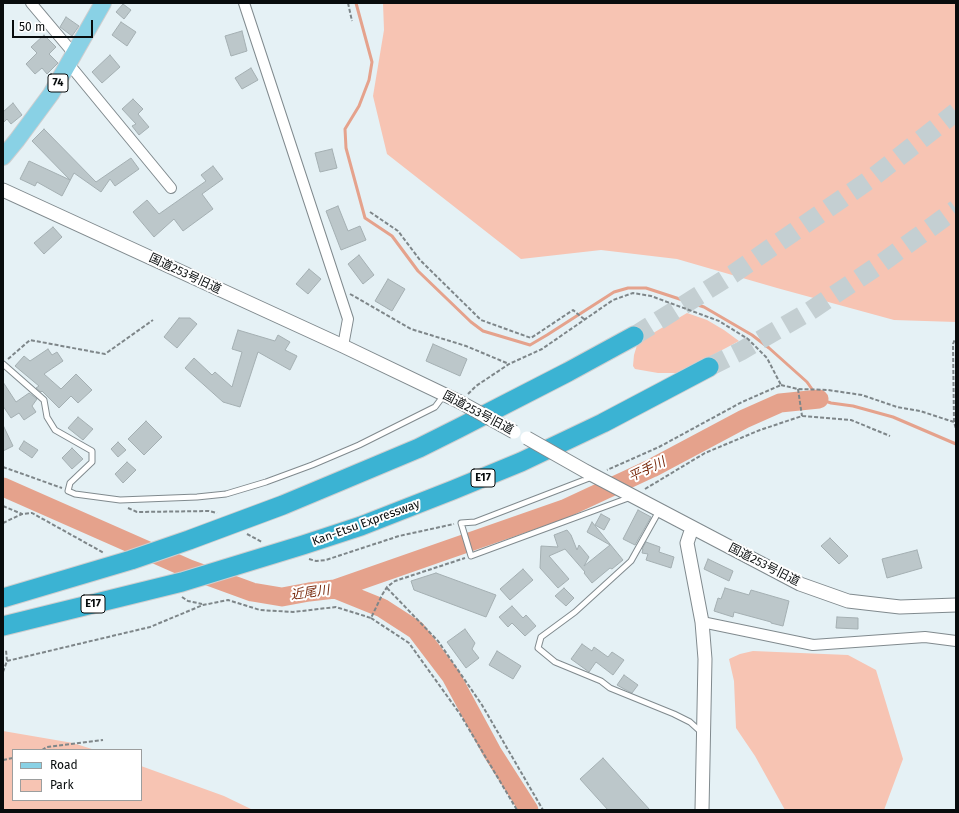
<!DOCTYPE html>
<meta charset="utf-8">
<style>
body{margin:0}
#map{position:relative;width:959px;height:813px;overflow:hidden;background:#e5f1f5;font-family:"Fira Sans",sans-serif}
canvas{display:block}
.frame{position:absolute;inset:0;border:4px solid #080c0d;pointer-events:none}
.legend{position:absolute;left:12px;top:749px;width:130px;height:52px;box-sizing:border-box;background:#fff;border:1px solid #9c9e9e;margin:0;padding:5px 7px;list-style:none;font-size:12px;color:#080c0d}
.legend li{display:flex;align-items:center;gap:8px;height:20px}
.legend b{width:20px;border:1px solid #9c9e9e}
.scale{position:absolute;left:12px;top:20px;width:81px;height:18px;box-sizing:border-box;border:2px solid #080c0d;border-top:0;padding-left:5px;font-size:12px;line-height:14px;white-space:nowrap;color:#080c0d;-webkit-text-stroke:3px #fff;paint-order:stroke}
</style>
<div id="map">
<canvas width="959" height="813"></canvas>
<div class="frame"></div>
<ul class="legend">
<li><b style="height:5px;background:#89d1e5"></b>Road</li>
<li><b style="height:11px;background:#f7c4b3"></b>Park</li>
</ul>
<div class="scale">50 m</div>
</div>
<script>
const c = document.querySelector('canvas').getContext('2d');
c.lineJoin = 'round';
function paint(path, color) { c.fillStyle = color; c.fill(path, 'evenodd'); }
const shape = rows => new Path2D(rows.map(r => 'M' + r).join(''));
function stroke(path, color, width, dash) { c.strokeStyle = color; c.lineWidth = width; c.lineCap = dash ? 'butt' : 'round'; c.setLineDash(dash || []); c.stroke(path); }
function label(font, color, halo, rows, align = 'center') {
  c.font = font + ' "Fira Sans","Noto Sans JP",sans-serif'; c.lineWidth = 4; c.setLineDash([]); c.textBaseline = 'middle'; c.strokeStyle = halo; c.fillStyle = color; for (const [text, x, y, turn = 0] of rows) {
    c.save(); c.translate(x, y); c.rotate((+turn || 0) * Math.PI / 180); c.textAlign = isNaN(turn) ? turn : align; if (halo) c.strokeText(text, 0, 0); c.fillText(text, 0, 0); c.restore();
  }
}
paint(shape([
 [383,3,956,3,956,322,894,320,777,288,677,259,601,250,521,259,387,154,373,96,384,30],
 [687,313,707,320,724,330,739,341,679,373,658,373,635,369,633,366,634,355,638,342],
 [753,651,848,655,876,670,903,759,884,810,785,810,755,756,736,728,734,681,729,659,740,654],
 [3,731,73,743,95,750,13,750,13,800,141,800,141,766,224,796,253,810,3,810]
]), '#f7c4b3');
stroke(shape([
 [356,3,372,62,369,80,359,106,345,129,346,148,365,218,392,236,418,271,471,322,483,331,530,345,547,335,614,292,628,288,646,288,704,307,752,335,769,348,807,382,819,399,831,403,853,406,893,417,956,444]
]), '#e5a28c', 3);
stroke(shape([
 [3,487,189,569,252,592,282,597,309,592,335,589,382,608,416,630,451,676,492,752,529,810],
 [335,589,564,509,652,468,744,419,780,403,819,399]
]), '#e5a28c', 19);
const building = shape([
 [123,4,131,10,124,19,116,12,123,4],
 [66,17,79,26,72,36,60,27,66,17],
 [121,22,136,32,127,46,112,35,121,22],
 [242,31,247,51,231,56,225,36,242,31],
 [44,35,56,47,49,54,58,63,47,74,42,68,35,74,26,64,37,53,31,47,44,35],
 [110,55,120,67,102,83,92,72,110,55],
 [251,68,258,80,242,89,235,78,251,68],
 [133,99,143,109,138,114,149,127,139,135,132,126,136,124,122,109,133,99],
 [13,103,22,115,11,124,7,119,3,123,3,112,13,103],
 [44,129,96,182,131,158,139,169,115,186,110,179,101,192,74,173,62,196,37,182,35,186,20,179,29,161,70,180,32,141,44,129],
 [332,149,337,168,320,172,315,153,332,149],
 [213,166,223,179,202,194,213,209,183,231,174,219,154,237,133,212,147,200,159,214,206,181,201,175,213,166],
 [338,206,348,231,360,226,366,240,341,250,326,211,338,206],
 [53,227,62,237,44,254,34,243,53,227],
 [359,255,374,275,363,284,348,264,359,255],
 [309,269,321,279,308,294,296,284,309,269],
 [388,279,405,289,392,311,375,301,388,279],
 [179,318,190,318,197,324,177,348,164,337,179,318],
 [238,330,275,341,278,335,290,342,285,350,297,356,290,370,258,352,240,407,223,402,185,368,194,358,212,375,215,372,232,387,242,352,232,349,238,330],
 [433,344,467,359,460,376,426,361,433,344],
 [48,349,52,355,57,352,63,361,44,374,61,389,76,374,92,390,78,403,71,396,59,408,42,391,41,392,36,388,39,386,15,366,24,356,30,361,48,349],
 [3,382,16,402,29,393,37,399,32,406,36,412,24,420,19,413,11,418,3,406,3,382],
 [78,417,93,429,83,440,68,428,78,417],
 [146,421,162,437,144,455,128,439,146,421],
 [3,425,13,446,3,451,3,425],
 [24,441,38,450,32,458,19,449,24,441],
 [118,442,126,450,118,457,111,449,118,442],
 [72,448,83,459,72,469,62,458,72,448],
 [127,462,136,470,123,483,115,474,127,462],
 [638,510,651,517,635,545,623,539,638,510],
 [601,514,610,519,604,530,595,525,601,514],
 [592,522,623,560,612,569,610,568,592,583,584,573,585,572,565,549,549,556,569,579,558,588,540,568,541,546,558,547,554,535,567,530,571,535,577,550,579,545,589,557,584,566,610,545,587,532,592,522],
 [830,538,848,556,839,564,821,546,830,538],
 [646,542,660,547,659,552,674,557,671,568,646,560,648,554,642,553,643,549,642,549,646,542],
 [917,550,922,568,887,578,882,559,917,550],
 [708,559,733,571,729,581,704,569,708,559],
 [523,569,533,580,510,600,500,589,523,569],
 [436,573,496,595,486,617,414,590,411,581,436,573],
 [564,588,574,598,566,606,555,596,564,588],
 [725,588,749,595,751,590,789,601,783,626,771,623,771,622,734,612,733,617,714,611,718,598,721,599,725,588],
 [512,606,523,618,526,615,536,626,525,636,512,623,508,627,499,617,512,606],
 [837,617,858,618,858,629,836,628,837,617],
 [465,629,475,643,472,649,479,658,466,668,447,642,465,629],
 [582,644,592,651,594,647,608,657,612,652,624,660,613,675,596,662,589,672,571,659,582,644],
 [497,651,521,666,513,679,489,665,497,651],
 [624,675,638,685,632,693,624,689,617,685,624,675],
 [603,758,650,810,608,810,580,779,603,758]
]);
paint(building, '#bcc7ca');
stroke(building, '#a4afb2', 1);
stroke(shape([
 [634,336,733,274,872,178,956,112],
 [709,367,741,351,810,311,879,265,956,209]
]), '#c4cfd2', 19, [19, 10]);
const service = shape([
 [3,364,44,400,47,417,55,430,92,451,92,462,70,483,68,491,75,494,120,500,197,497,226,494,266,482,312,465,359,445,435,407,444,395],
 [592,477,475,522,461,523,471,556,631,497],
 [659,511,631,561,575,612,541,637,538,648,555,662,601,681,610,688,674,714,690,722,701,732]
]);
const minor = shape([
 [31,3,74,54],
 [244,3,348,319,343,346],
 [68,63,171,188],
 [702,622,813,645,925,637,956,641]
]);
const tertiary = shape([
 [3,190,343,346,460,402],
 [587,472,800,584,848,601,900,607,956,605],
 [692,528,687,543,702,622,705,659,702,810]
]);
const primary = shape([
 [3,157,17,140,51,94,103,3]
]);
const motorway = shape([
 [3,598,131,560,189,540,283,505,338,482,419,448,459,428,568,372,634,336],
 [3,626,182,582,303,545,361,526,453,490,521,462,603,423,709,367]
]);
stroke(service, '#808a8e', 7);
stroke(minor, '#808a8e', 12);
stroke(tertiary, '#808a8e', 15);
stroke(primary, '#cececf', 18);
stroke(motorway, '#cececf', 21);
stroke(shape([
 [348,3,352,21],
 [370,212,398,231,420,260,481,320,531,338,573,310,584,319],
 [350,294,411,329,466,346,509,364],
 [8,359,30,340,105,354,153,320],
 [781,385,798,389,828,390,862,395,897,407,920,411,954,422,956,429],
 [798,389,802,416],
 [468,394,476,386,509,364,542,349,613,300,633,293,651,296,719,321,748,339,767,358,781,385,742,402,659,447,607,470],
 [954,422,953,344,955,339,956,339],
 [3,467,62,488],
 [645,489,705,453,760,430,802,416,851,420,890,436],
 [3,506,22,514],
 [128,508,137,512,209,511,217,513],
 [3,523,22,514,32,513,104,553],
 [247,534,262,542],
 [309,559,316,561,326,560,399,536,454,524],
 [387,588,438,641,482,705,543,810],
 [182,597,188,601,202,604],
 [371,618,409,643,460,714,517,810],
 [7,661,150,627,203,605,228,600,260,610,293,612,336,607,371,618,382,595,387,587,395,581,465,558],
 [3,672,7,661,6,650],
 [42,750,47,747,103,740],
 [3,760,13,758]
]), '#7e8689', 2, [4, 2]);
stroke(service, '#fff', 5);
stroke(minor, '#fff', 10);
stroke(tertiary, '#fff', 13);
stroke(primary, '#89d1e5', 16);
stroke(motorway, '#3bb3d3', 19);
const tertiaryBridge = shape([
 [460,402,514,432],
 [527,438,587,472]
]);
stroke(tertiaryBridge, '#808a8e', 15, []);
stroke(tertiaryBridge, '#fff', 13);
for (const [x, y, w] of [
 [58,83,20],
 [483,478,24],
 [93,604,24]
]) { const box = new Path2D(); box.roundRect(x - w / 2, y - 9, w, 18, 3); c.fillStyle = '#fff'; c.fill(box); stroke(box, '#080c0d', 1); }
label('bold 11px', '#080c0d', null, [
 ["74",58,83],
 ["E17",483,478],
 ["E17",93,604]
]);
label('12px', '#080c0d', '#fff', [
 ["国道253号旧道",185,274,25],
 ["国道253号旧道",478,413,28],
 ["Kan-Etsu Expressway",366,523,-20],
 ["国道253号旧道",764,565,27]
]);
label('italic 13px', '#78290c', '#fff', [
 ["平手川",647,470,-26],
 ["近尾川",310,593,-8]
]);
</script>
